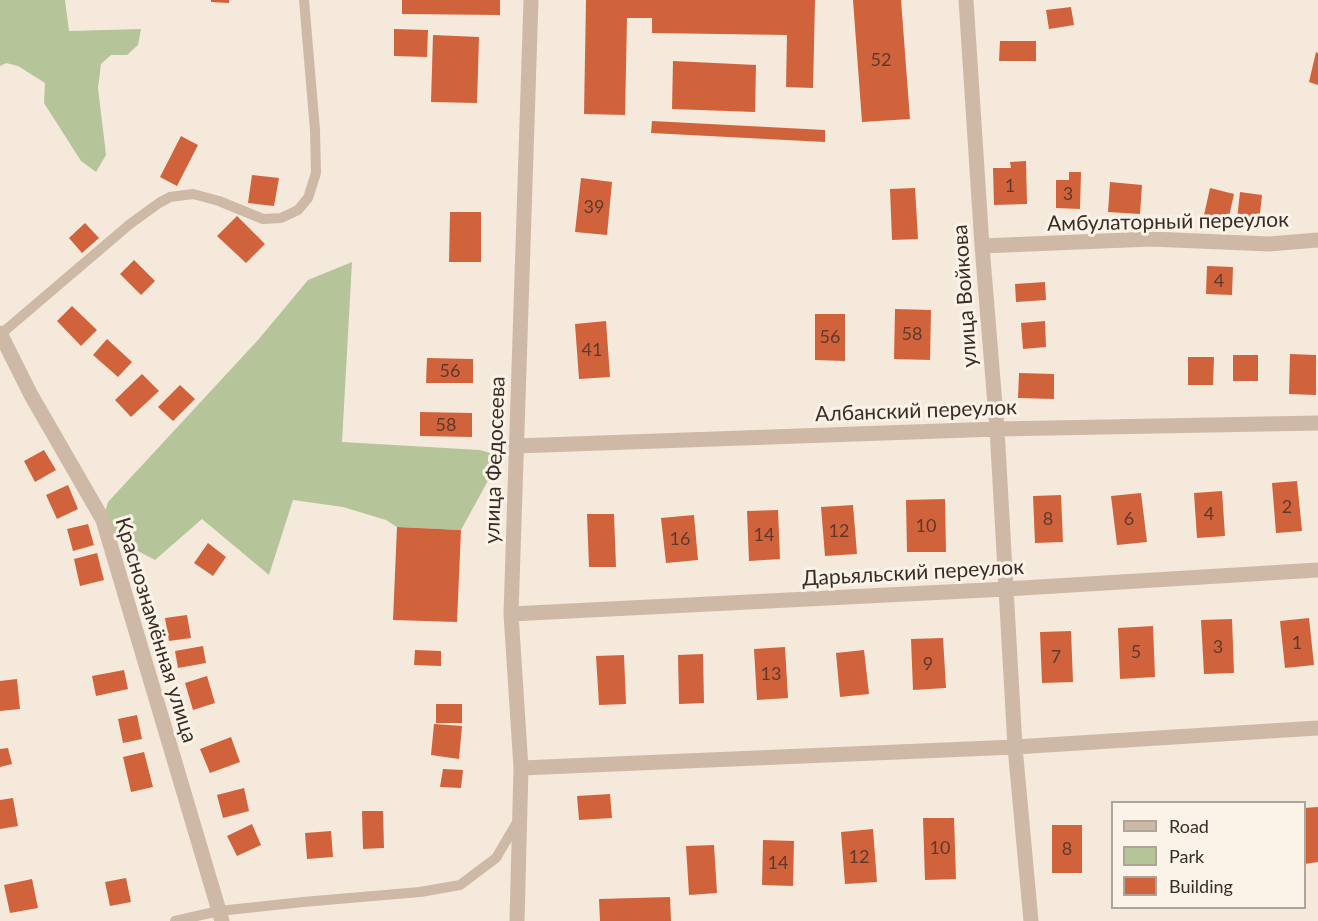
<!DOCTYPE html>
<meta charset="utf-8">
<style>
body{margin:0}
#map{position:relative;width:1318px;height:921px;overflow:hidden;background:#f4e9db;font-family:Lato,sans-serif}
canvas{display:block}
.legend{position:absolute;left:1111px;top:801px;width:195px;height:108px;box-sizing:border-box;background:#fbf3e8;border:2px solid #ada49b;margin:0;padding:8px 10px;list-style:none;font-size:18px;color:#392d27}
.legend li{display:flex;align-items:center;gap:12px;height:30px}
.legend b{width:30px;border:2px solid #ada49b}
</style>
<div id="map">
<canvas width="1318" height="921"></canvas>
<ul class="legend">
<li><b style="height:8px;background:#ceb9a6"></b>Road</li>
<li><b style="height:16px;background:#b5c599"></b>Park</li>
<li><b style="height:16px;background:#d1633c"></b>Building</li>
</ul>
</div>
<script>
const c = document.querySelector('canvas').getContext('2d');
c.lineJoin = 'round';
function paint(path, color) { c.fillStyle = color; c.fill(path, 'evenodd'); }
const shape = rows => new Path2D(rows.map(r => 'M' + r).join(''));
function stroke(path, color, width, dash) { c.strokeStyle = color; c.lineWidth = width; c.lineCap = dash ? 'butt' : 'round'; c.setLineDash(dash || []); c.stroke(path); }
function label(font, color, halo, rows, align = 'center') {
  c.font = font + ' Lato,sans-serif'; c.lineWidth = 6; c.setLineDash([]); c.textBaseline = 'middle'; c.strokeStyle = halo; c.fillStyle = color; for (const [text, x, y, turn = 0] of rows) {
    c.save(); c.translate(x, y); c.rotate((+turn || 0) * Math.PI / 180); c.textAlign = isNaN(turn) ? turn : align; if (halo) c.strokeText(text, 0, 0); c.fillText(text, 0, 0); c.restore();
  }
}
paint(shape([
 [0,0,65,0,69,31,141,29,138,45,127,55,111,55,101,64,98,88,106,155,96,172,81,161,44,103,45,83,18,66,6,63,0,66],
 [352,262,342,442,480,450,490,453,496,466,461,530,397,527,386,520,343,507,293,500,269,575,202,519,155,560,123,543,103,520,108,502,258,340,308,280]
]), '#b5c599');
paint(shape([
 [211,0,229,0,229,3,211,2],
 [402,0,500,0,500,15,402,14],
 [586,0,815,0,813,88,786,87,787,35,652,33,652,18,627,18,625,115,584,114],
 [853,0,901,0,910,119,862,122],
 [1071,7,1074,25,1049,29,1046,10],
 [394,29,428,30,427,57,394,56],
 [433,35,479,37,477,103,431,102],
 [1000,41,1036,41,1036,61,999,61],
 [1316,52,1318,53,1318,85,1309,82],
 [673,61,756,65,755,112,672,109],
 [652,121,825,130,825,142,651,133],
 [181,136,198,145,177,186,160,177],
 [1026,161,1027,204,994,205,993,168,1011,168,1010,162],
 [1069,172,1081,172,1080,209,1056,208,1056,180,1069,180],
 [252,175,279,178,274,206,248,203],
 [581,178,612,182,607,235,575,232],
 [1110,182,1142,185,1140,214,1108,212],
 [915,188,918,239,892,240,890,189],
 [1210,188,1234,194,1228,221,1204,215],
 [1240,192,1262,195,1259,222,1237,220],
 [450,212,481,212,481,262,449,262],
 [237,216,265,244,246,263,217,236],
 [85,223,99,238,82,253,69,238],
 [134,260,155,281,141,295,120,274],
 [1207,266,1233,267,1232,295,1206,294],
 [1045,282,1046,300,1016,302,1015,284],
 [72,306,97,330,81,346,57,321],
 [895,309,931,310,930,360,894,359],
 [815,314,845,314,845,361,815,360],
 [606,321,610,377,579,379,575,324],
 [1045,321,1046,347,1023,349,1021,323],
 [107,339,132,362,118,377,93,355],
 [1290,354,1316,355,1316,395,1289,394],
 [1233,355,1258,355,1258,381,1233,381],
 [1188,357,1214,357,1213,385,1188,385],
 [427,358,473,359,473,383,426,383],
 [1019,373,1054,374,1054,399,1018,398],
 [142,374,159,391,131,417,115,400],
 [180,385,195,399,173,421,158,407],
 [420,412,472,413,472,437,420,436],
 [44,450,56,470,35,482,24,461],
 [1297,481,1302,531,1276,533,1272,483],
 [68,485,78,509,57,519,46,495],
 [1222,491,1225,536,1197,538,1194,493],
 [1141,493,1147,542,1117,545,1111,496],
 [1061,495,1063,542,1035,543,1033,496],
 [945,499,946,552,907,552,906,500],
 [853,505,857,554,825,556,821,507],
 [778,510,780,559,749,561,747,511],
 [587,514,614,514,616,567,589,567],
 [694,515,698,560,666,563,661,518],
 [88,524,94,545,73,551,67,529],
 [397,527,461,530,457,622,393,620],
 [208,543,226,557,213,576,194,563],
 [97,553,104,580,80,586,74,559],
 [187,615,191,638,169,641,165,618],
 [1309,618,1314,665,1285,668,1280,621],
 [1232,619,1234,673,1204,674,1201,620],
 [1153,626,1155,677,1120,679,1118,628],
 [1071,631,1073,682,1042,683,1040,632],
 [943,638,946,688,913,690,911,639],
 [203,646,206,663,178,668,175,651],
 [785,647,788,698,757,700,754,649],
 [415,650,441,651,441,666,414,665],
 [864,650,869,694,840,697,836,653],
 [703,654,704,703,679,704,678,655],
 [624,655,626,704,599,705,596,656],
 [124,670,128,689,96,696,92,676],
 [207,676,215,703,193,710,185,683],
 [17,679,20,709,0,711,0,681],
 [436,704,462,704,462,723,436,723],
 [137,715,142,739,123,743,118,719],
 [434,724,462,726,459,759,431,755],
 [231,737,240,762,210,773,200,749],
 [8,748,12,764,0,767,0,749],
 [144,752,153,787,131,792,123,757],
 [443,769,463,770,461,788,440,787],
 [244,788,249,811,223,818,217,795],
 [610,794,612,818,579,820,577,796],
 [13,798,18,826,0,829,0,800],
 [1318,807,1318,862,1304,864,1304,808],
 [362,811,383,811,384,848,363,849],
 [923,818,954,818,956,879,925,880],
 [252,824,261,845,237,856,227,836],
 [1052,825,1082,825,1082,873,1052,873],
 [873,829,877,882,845,884,841,832],
 [331,831,333,857,307,859,305,833],
 [763,840,794,841,793,886,762,885],
 [714,845,717,893,689,895,686,846],
 [126,878,131,902,110,906,105,882],
 [32,879,38,908,10,913,4,885],
 [670,897,671,921,600,921,599,899]
]), '#d1633c');
stroke(shape([
 [1,334,130,224,159,203,170,197,193,194,219,201,263,219,281,218,298,210,308,198,316,173,315,130,304,0],
 [175,921,219,911,303,902,420,892,460,885,496,858,519,819]
]), '#ceb9a6', 10);
stroke(shape([
 [966,0,982,246,997,429,1015,747,1031,921],
 [982,246,1151,239,1269,244,1318,240],
 [0,333,31,395,103,520,222,921],
 [516,446,997,429,1318,423],
 [511,614,1006,589,1318,570],
 [521,768,1015,747,1318,728],
 [517,921,521,768,511,614,531,0]
]), '#ceb9a6', 15);
label('18px', '#5f3a2c', null, [
 ["52",881,60],
 ["1",1010,186],
 ["3",1068,194],
 ["39",594,207],
 ["4",1219,281],
 ["58",912,334],
 ["56",830,337],
 ["41",592,350],
 ["56",450,371],
 ["58",446,425],
 ["2",1287,507],
 ["4",1209,514],
 ["8",1048,519],
 ["6",1129,519],
 ["10",926,526],
 ["12",839,531],
 ["14",764,535],
 ["16",680,539],
 ["1",1297,643],
 ["3",1218,647],
 ["5",1136,652],
 ["7",1056,657],
 ["9",928,664],
 ["13",771,674],
 ["10",940,848],
 ["8",1067,849],
 ["12",859,857],
 ["14",778,863]
]);
label('21px', '#392d27', '#fbf3e8', [
 ["Амбулаторный переулок",1168,222,-1],
 ["улица Войкова",965,296,-94],
 ["Албанский переулок",916,411,-2],
 ["улица Федосеева",495,460,-88],
 ["Дарьяльский переулок",913,573,-3],
 ["Краснознамённая улица",156,630,73]
]);
</script>
